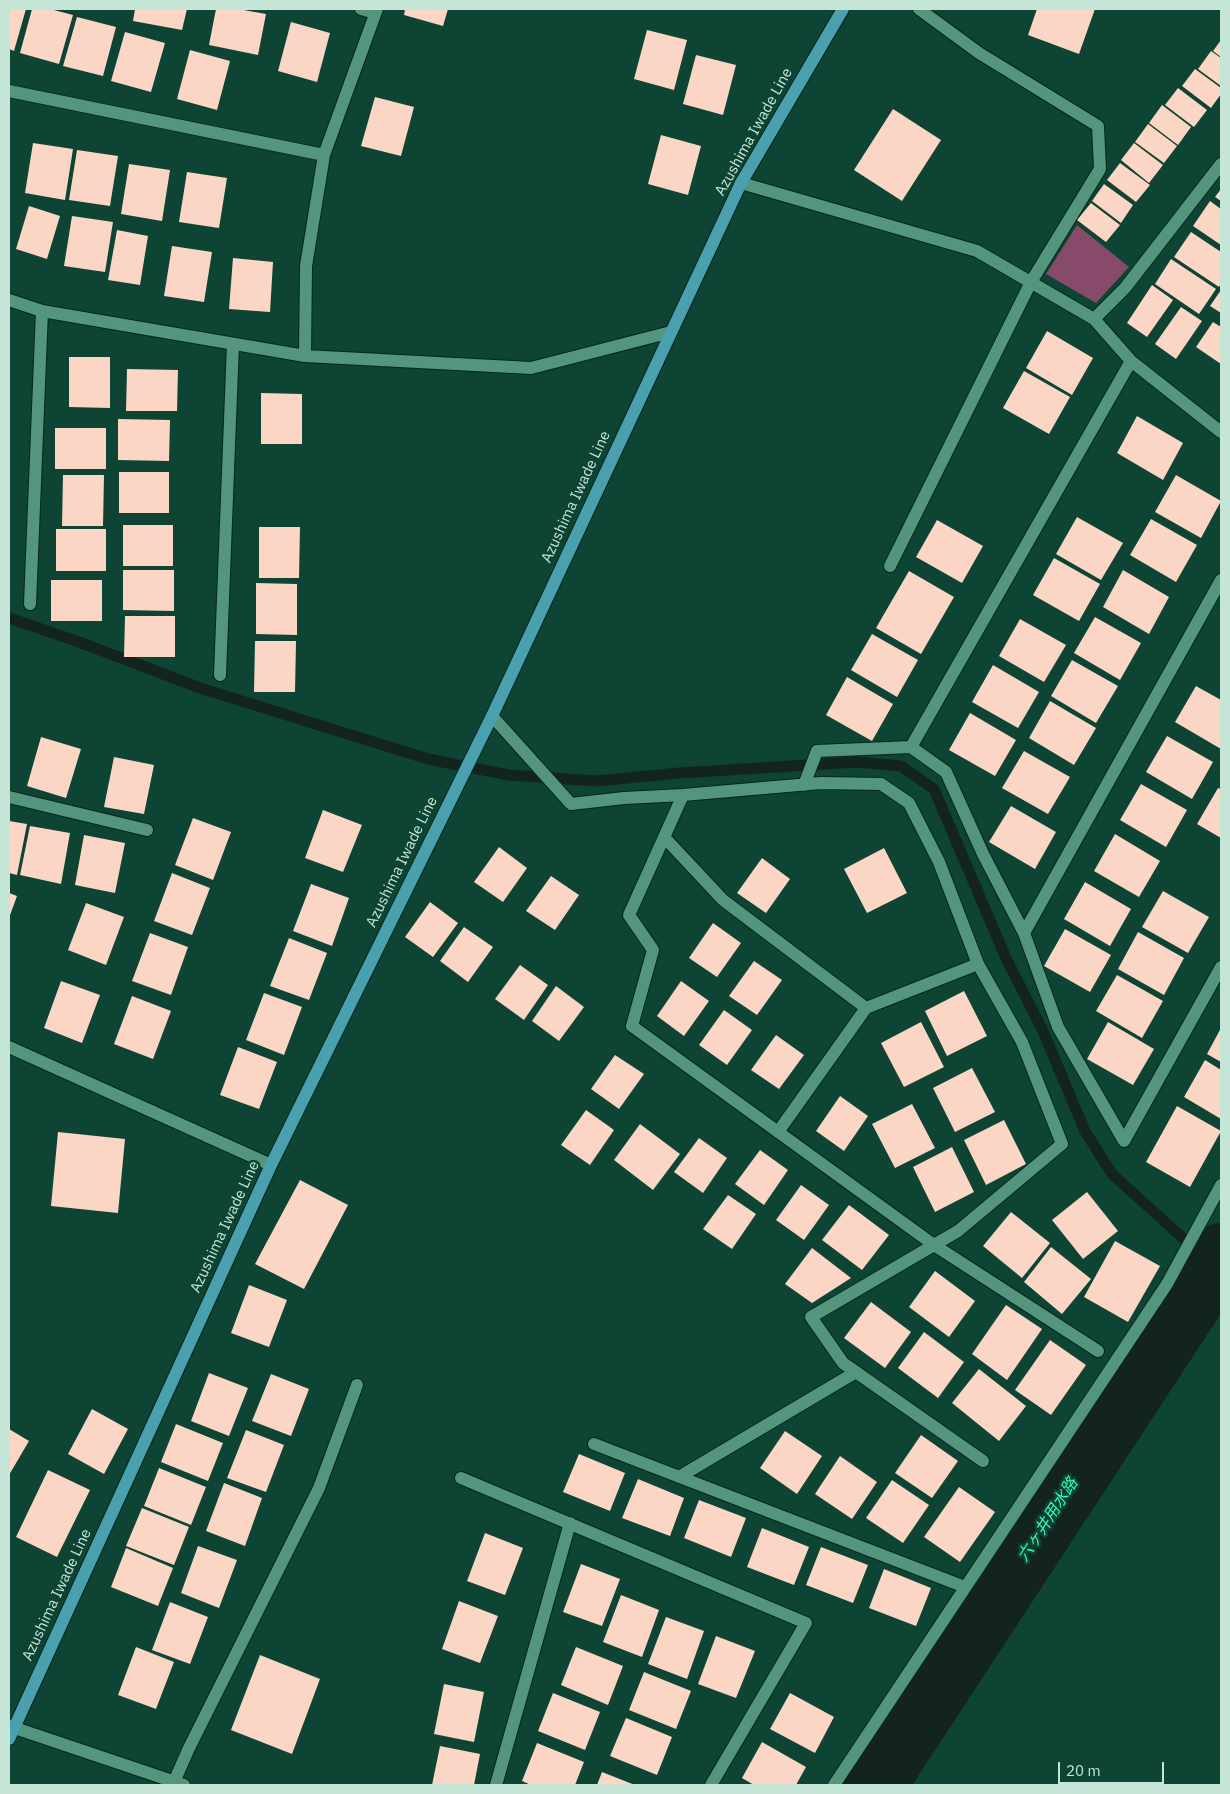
<!DOCTYPE html>
<meta charset="utf-8">
<style>
body{margin:0}
#map{position:relative;width:1230px;height:1794px;overflow:hidden;background:#0e4433;font-family:"IBM Plex Sans",sans-serif}
canvas{display:block}
.frame{position:absolute;inset:0;border:10px solid #c5e6d7;pointer-events:none}
.scale{position:absolute;left:1058px;top:1762px;width:106px;height:22px;box-sizing:border-box;border:2px solid #c5e6d7;border-top:0;padding-left:6px;font-size:15px;line-height:18px;white-space:nowrap;color:#c5e6d7;-webkit-text-stroke:4px #0e4433;paint-order:stroke}
</style>
<div id="map">
<canvas width="1230" height="1794"></canvas>
<div class="frame"></div>
<div class="scale">20 m</div>
</div>
<script>
const c = document.querySelector('canvas').getContext('2d');
c.lineJoin = 'round';
function paint(path, color) { c.fillStyle = color; c.fill(path, 'evenodd'); }
const shape = rows => new Path2D(rows.map(r => 'M' + r).join(''));
function stroke(path, color, width, dash) { c.strokeStyle = color; c.lineWidth = width; c.lineCap = dash ? 'butt' : 'round'; c.setLineDash(dash || []); c.stroke(path); }
function label(font, color, halo, rows, align = 'center') {
  c.font = font + ' "IBM Plex Sans","Noto Sans JP",sans-serif'; c.lineWidth = 5; c.setLineDash([]); c.textBaseline = 'middle'; c.strokeStyle = halo; c.fillStyle = color; for (const [text, x, y, turn = 0] of rows) {
    c.save(); c.translate(x, y); c.rotate((+turn || 0) * Math.PI / 180); c.textAlign = isNaN(turn) ? turn : align; if (halo) c.strokeText(text, 0, 0); c.fillText(text, 0, 0); c.restore();
  }
}
paint(shape([
 [1077,225,1129,267,1096,303,1046,274]
]), '#874a6b');
stroke(shape([
 [9,618,79,642,200,688,428,759,509,775,596,781,679,773,857,762,901,766,934,789,1006,958,1042,1029,1085,1131,1112,1174,1215,1267]
]), '#12241d', 11);
stroke(shape([
 [874,1785,1221,1255]
]), '#12241d', 64);
paint(shape([
 [9,9,26,9,14,51,9,49],
 [32,9,50,9,73,15,59,64,20,53],
 [135,9,187,9,182,30,133,21],
 [216,9,238,9,266,14,258,55,209,45],
 [405,9,448,9,443,26,404,15],
 [1037,9,1095,9,1079,54,1028,35],
 [77,17,116,27,103,76,63,66],
 [291,22,330,33,317,82,278,71],
 [647,30,687,40,674,90,634,79],
 [125,32,165,43,151,92,111,81],
 [1221,40,1221,57,1213,51],
 [190,50,230,61,217,110,177,99],
 [1211,51,1221,58,1221,86,1198,69],
 [696,55,736,65,723,115,683,104],
 [1195,69,1221,88,1221,94,1211,108,1182,86],
 [1178,88,1207,110,1194,127,1165,105],
 [375,97,414,107,401,156,361,146],
 [1162,105,1191,127,1178,145,1149,123],
 [893,109,941,140,902,201,854,170],
 [1148,124,1177,146,1164,163,1135,142],
 [661,135,701,146,688,195,648,184],
 [33,143,73,149,65,200,25,193],
 [1134,143,1163,165,1149,183,1121,160],
 [77,150,118,156,110,206,69,200],
 [1120,163,1150,185,1136,202,1107,180],
 [129,164,170,170,162,221,121,214],
 [187,172,227,178,219,228,179,222],
 [1104,184,1133,205,1121,223,1092,201],
 [1221,189,1221,201,1215,197],
 [1210,201,1221,209,1221,245,1193,226],
 [1091,203,1120,225,1106,242,1077,220],
 [29,206,60,216,47,259,16,249],
 [72,216,113,222,105,272,64,266],
 [117,230,148,236,140,285,108,280],
 [1191,232,1221,252,1221,283,1219,287,1174,257],
 [172,246,212,252,204,302,164,296],
 [233,258,273,262,270,312,229,309],
 [1171,259,1216,289,1199,314,1155,284],
 [1152,285,1173,300,1147,337,1127,323],
 [1221,290,1221,313,1210,306],
 [1181,307,1202,321,1176,359,1155,344],
 [1213,322,1221,327,1221,364,1196,347],
 [1047,331,1093,358,1072,395,1026,368],
 [69,357,110,357,110,408,69,407],
 [127,369,178,370,177,411,126,411],
 [1024,371,1070,397,1049,434,1003,408],
 [261,393,302,394,302,444,261,444],
 [1137,416,1183,443,1163,480,1117,453],
 [118,419,170,420,169,461,118,460],
 [55,428,106,428,106,469,55,469],
 [119,472,169,472,169,513,119,513],
 [63,475,104,475,103,526,62,526],
 [1176,475,1221,501,1201,538,1155,512],
 [1077,517,1123,543,1101,580,1056,554],
 [1151,519,1197,545,1176,582,1130,555],
 [937,520,983,546,962,583,916,557],
 [123,525,173,525,173,566,123,566],
 [259,527,300,527,299,578,259,578],
 [56,529,106,529,106,571,56,571],
 [1054,558,1100,584,1079,621,1033,595],
 [123,570,174,570,174,611,123,610],
 [1123,570,1169,597,1149,634,1103,607],
 [909,571,954,597,921,654,876,628],
 [51,580,102,580,102,621,51,621],
 [256,583,297,584,297,635,256,634],
 [125,616,175,616,175,657,124,657],
 [1095,617,1141,643,1120,680,1074,653],
 [1020,619,1066,645,1044,682,999,656],
 [872,634,918,660,897,697,851,670],
 [255,641,296,641,295,692,254,692],
 [1072,660,1118,686,1096,723,1051,696],
 [993,665,1039,692,1018,728,972,702],
 [847,677,893,704,872,741,826,715],
 [1196,686,1221,700,1221,749,1175,722],
 [1050,701,1096,728,1074,765,1029,738],
 [970,713,1016,740,995,776,949,750],
 [1167,736,1213,762,1192,799,1146,772],
 [41,737,81,749,66,798,27,786],
 [1024,751,1070,777,1048,814,1002,788],
 [114,757,154,765,144,814,104,807],
 [1141,784,1187,810,1166,847,1120,820],
 [1218,788,1221,789,1221,838,1197,824],
 [1011,806,1056,832,1035,869,989,842],
 [323,810,362,825,343,872,305,858],
 [193,818,231,832,213,880,175,865],
 [9,821,27,824,17,875,9,873],
 [30,826,70,833,61,884,20,875],
 [1115,834,1160,861,1139,897,1094,871],
 [84,835,125,843,115,893,75,885],
 [499,847,527,868,503,902,474,882],
 [884,848,907,893,867,913,844,869],
 [762,858,790,879,766,913,737,893],
 [172,873,210,888,192,935,154,921],
 [551,876,579,895,555,930,526,911],
 [1085,882,1131,909,1110,946,1064,919],
 [311,884,349,898,332,946,293,931],
 [1163,891,1209,917,1188,953,1142,927],
 [9,893,17,896,9,918],
 [430,902,458,923,433,957,405,937],
 [86,903,124,917,106,965,68,950],
 [713,923,741,943,717,977,689,958],
 [464,927,493,947,468,982,440,961],
 [1065,929,1111,955,1090,992,1044,966],
 [1138,932,1184,958,1164,995,1118,969],
 [150,933,188,947,171,995,132,981],
 [289,938,327,953,309,1000,270,986],
 [754,961,782,980,757,1015,729,996],
 [520,965,548,985,524,1020,495,999],
 [1117,975,1163,1001,1142,1038,1096,1011],
 [61,981,100,995,82,1043,44,1028],
 [681,981,709,1001,684,1036,657,1016],
 [556,986,584,1007,559,1041,532,1021],
 [964,991,987,1036,947,1056,925,1011],
 [264,993,302,1007,284,1055,246,1040],
 [132,996,171,1011,153,1059,114,1044],
 [724,1010,752,1030,727,1065,699,1045],
 [921,1022,944,1067,904,1087,881,1043],
 [1108,1022,1154,1049,1133,1085,1087,1059],
 [1221,1028,1221,1062,1207,1054],
 [776,1035,804,1055,779,1089,751,1070],
 [238,1047,277,1062,259,1109,220,1095],
 [615,1055,644,1074,619,1109,591,1089],
 [1205,1060,1221,1070,1221,1119,1184,1097],
 [972,1068,995,1112,955,1132,933,1088],
 [840,1096,868,1116,844,1151,816,1131],
 [912,1104,935,1148,895,1168,872,1124],
 [1177,1106,1221,1131,1190,1187,1146,1162],
 [586,1110,614,1130,590,1165,561,1145],
 [1004,1120,1026,1164,986,1185,964,1140],
 [640,1124,680,1154,653,1190,614,1160],
 [58,1132,125,1139,118,1213,51,1206],
 [699,1138,727,1158,703,1193,674,1172],
 [952,1147,974,1192,935,1212,913,1167],
 [760,1150,788,1170,764,1205,735,1184],
 [300,1180,348,1205,304,1289,255,1264],
 [801,1185,829,1205,804,1240,776,1220],
 [1087,1192,1118,1231,1083,1259,1052,1220],
 [728,1195,756,1214,732,1249,703,1229],
 [849,1205,889,1235,862,1270,822,1240],
 [1011,1212,1050,1243,1022,1278,983,1246],
 [1115,1241,1160,1266,1128,1322,1084,1297],
 [1051,1247,1091,1279,1062,1314,1024,1282],
 [812,1248,851,1278,812,1303,785,1284],
 [935,1271,975,1301,949,1337,909,1307],
 [249,1285,287,1300,269,1347,231,1333],
 [871,1302,911,1332,885,1368,844,1338],
 [1006,1305,1042,1329,1007,1380,972,1354],
 [924,1332,964,1362,938,1398,898,1368],
 [1050,1340,1086,1365,1051,1415,1015,1390],
 [979,1369,1026,1406,999,1441,952,1403],
 [209,1373,248,1388,229,1436,191,1421],
 [271,1374,309,1389,291,1436,252,1421],
 [92,1409,128,1429,104,1474,68,1454],
 [176,1424,223,1443,208,1481,161,1462],
 [9,1429,29,1441,9,1475],
 [246,1430,284,1445,266,1492,227,1478],
 [785,1431,822,1456,797,1494,760,1468],
 [921,1435,958,1461,932,1498,895,1473],
 [579,1454,625,1473,610,1511,563,1492],
 [840,1456,877,1482,852,1519,815,1494],
 [159,1468,206,1487,191,1525,144,1506],
 [48,1470,90,1490,57,1557,16,1537],
 [638,1479,684,1498,670,1536,622,1518],
 [892,1480,929,1505,903,1543,866,1518],
 [224,1483,262,1498,245,1546,206,1531],
 [959,1487,995,1512,960,1562,924,1537],
 [699,1500,746,1518,731,1557,684,1538],
 [142,1508,189,1527,174,1565,126,1546],
 [762,1528,809,1547,794,1585,747,1567],
 [485,1533,523,1548,505,1595,467,1581],
 [198,1546,237,1560,219,1608,181,1593],
 [821,1547,868,1565,853,1603,806,1585],
 [126,1548,173,1568,158,1606,111,1587],
 [581,1564,620,1579,602,1626,563,1612],
 [884,1569,931,1588,916,1626,869,1608],
 [621,1595,659,1610,642,1657,603,1642],
 [459,1601,498,1616,480,1663,442,1649],
 [170,1602,208,1617,190,1664,152,1650],
 [666,1617,704,1631,687,1679,648,1664],
 [716,1636,755,1651,736,1698,698,1684],
 [136,1647,174,1662,156,1709,118,1695],
 [576,1647,623,1666,608,1705,561,1685],
 [260,1655,320,1679,292,1754,231,1730],
 [644,1672,691,1691,676,1729,629,1710],
 [444,1684,484,1692,474,1742,434,1734],
 [553,1693,600,1712,585,1750,538,1731],
 [790,1693,834,1717,815,1753,770,1729],
 [626,1718,672,1737,657,1775,610,1756],
 [762,1742,806,1767,796,1785,754,1785,742,1778],
 [537,1743,584,1762,575,1785,531,1785,522,1781],
 [440,1746,480,1754,474,1785,432,1785],
 [602,1772,635,1785,597,1785]
]), '#fbd6c4');
const minor = shape([
 [361,9,375,13],
 [9,91,324,155],
 [741,183,977,251,1094,319,1131,361,1221,432],
 [9,300,42,311,305,356,531,368,671,332],
 [1094,319,1125,288,1221,164],
 [305,356,306,266,324,155,377,9],
 [890,566,1031,282,1100,169,1098,126,979,53,919,9],
 [1221,580,1024,933,1058,1027,1124,1141,1221,967],
 [30,604,42,311],
 [220,675,233,344],
 [492,716,571,804,624,798,683,795,821,783,881,784,909,803,939,862,978,964,1022,1042,1062,1144,958,1231,811,1317,843,1363,983,1461],
 [804,785,817,751,911,747],
 [683,795,629,915,653,950,632,1026,934,1245,1098,1351],
 [9,797,147,830],
 [664,837,723,900,866,1008],
 [1024,933,983,854,946,772,911,747,1131,361],
 [9,1047,271,1165],
 [778,1132,866,1008,978,964],
 [594,1444,965,1587],
 [679,1477,856,1372],
 [461,1478,806,1623,711,1785],
 [9,1726,184,1785],
 [174,1782,189,1748,319,1488,357,1385],
 [496,1785,570,1523],
 [834,1785,1167,1284,1221,1185]
]);
const major = shape([
 [9,1739,271,1165,492,716,741,183,843,9]
]);
stroke(minor, '#03281c', 14);
stroke(major, '#03281c', 14);
stroke(minor, '#53967d', 12);
stroke(major, '#4aa0ae', 12);
label('15px', '#c5e6d7', '#0e4433', [
 ["Azushima Iwade Line",754,132,-61],
 ["Azushima Iwade Line",576,497,-65],
 ["Azushima Iwade Line",402,862,-64],
 ["Azushima Iwade Line",225,1227,-65],
 ["Azushima Iwade Line",57,1595,-65]
]);
label('italic 16px', '#38f6bd', '#0e4433', [
 ["六ヶ井用水路",1048,1520,-57]
]);
</script>
